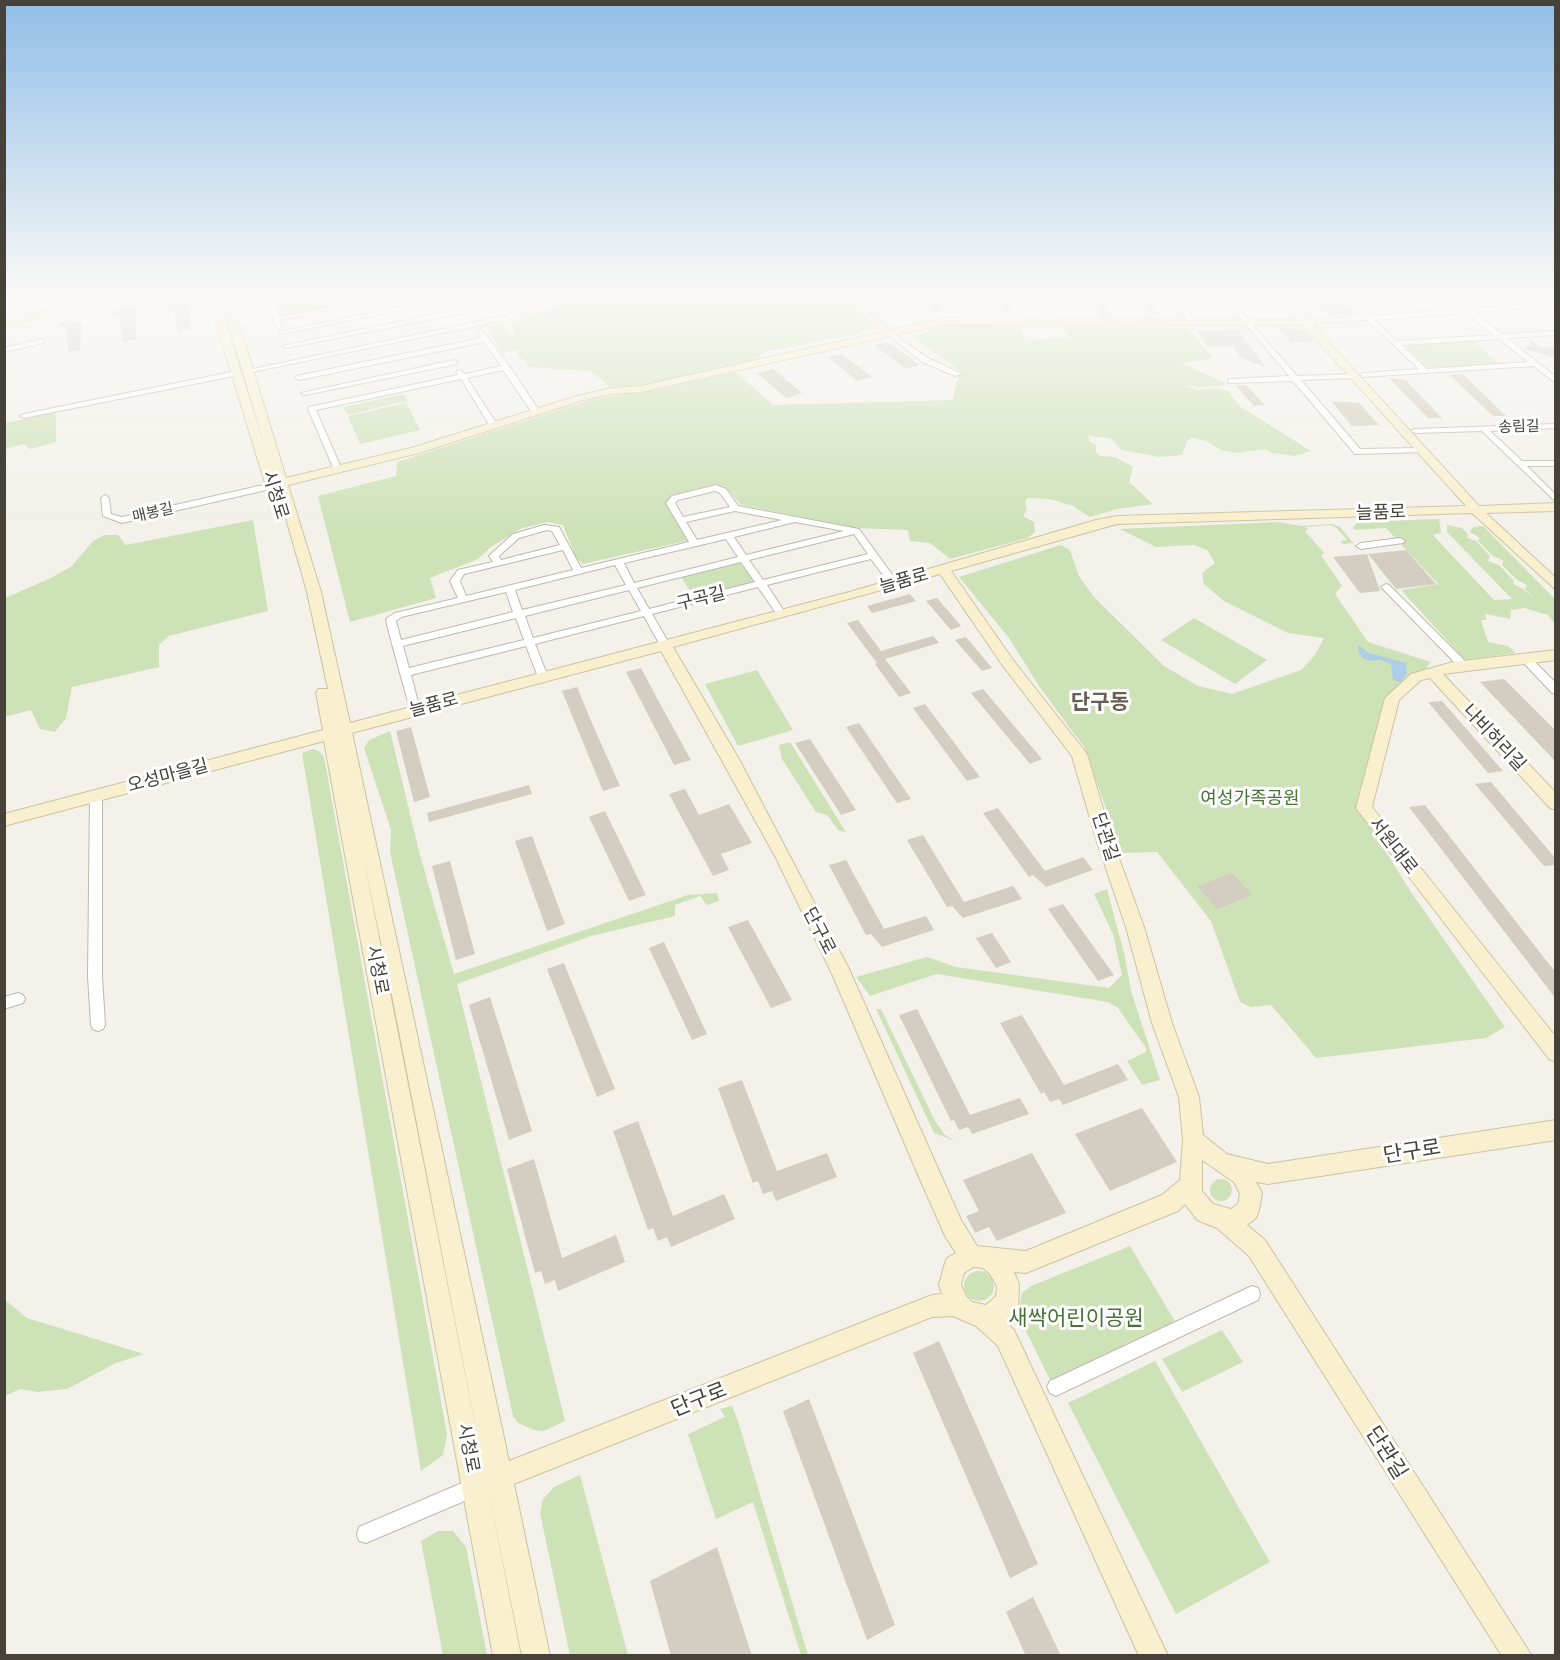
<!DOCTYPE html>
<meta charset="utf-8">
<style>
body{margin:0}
#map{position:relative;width:1560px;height:1660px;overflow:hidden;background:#f3f1ea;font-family:Figtree,sans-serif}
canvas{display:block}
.frame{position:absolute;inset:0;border:6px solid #464239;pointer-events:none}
</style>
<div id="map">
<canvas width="1560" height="1660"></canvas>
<div class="frame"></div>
</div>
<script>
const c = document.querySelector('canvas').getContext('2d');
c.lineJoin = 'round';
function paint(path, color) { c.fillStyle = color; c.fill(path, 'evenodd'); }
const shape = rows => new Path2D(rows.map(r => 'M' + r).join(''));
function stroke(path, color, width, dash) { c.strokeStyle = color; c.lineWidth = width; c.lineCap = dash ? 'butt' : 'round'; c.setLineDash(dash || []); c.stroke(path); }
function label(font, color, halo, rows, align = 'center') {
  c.font = font + ' Figtree,"Noto Sans KR",sans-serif'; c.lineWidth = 6; c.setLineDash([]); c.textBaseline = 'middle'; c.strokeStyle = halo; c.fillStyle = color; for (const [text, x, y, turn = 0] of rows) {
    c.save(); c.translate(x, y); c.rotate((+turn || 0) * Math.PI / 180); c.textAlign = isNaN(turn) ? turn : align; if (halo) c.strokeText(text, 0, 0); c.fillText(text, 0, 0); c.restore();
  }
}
paint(shape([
 [587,294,839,294,851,299,874,326,859,334,768,351,751,361,732,366,650,385,610,387,591,371,527,367,527,363,518,355,517,350,502,353,487,329,503,323,503,330,514,336,511,323],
 [335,296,341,305,339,306,281,317,275,308],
 [941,324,1019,326,1027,340,1069,337,1063,327,1188,328,1213,358,1182,363,1225,383,1224,386,1199,387,1185,385,1197,390,1214,388,1228,391,1241,407,1311,451,1295,456,1272,453,1266,449,1237,453,1221,450,1206,441,1192,438,1187,441,1182,455,1160,457,1122,450,1110,438,1088,436,1090,442,1096,445,1096,452,1100,456,1115,457,1133,467,1129,482,1153,504,1117,509,1090,517,1073,506,1050,499,1027,498,1025,502,1027,510,1023,516,1034,522,1035,532,1028,538,950,559,930,543,910,541,908,530,857,528,741,505,726,488,698,491,668,504,690,540,583,564,576,558,563,525,548,522,522,528,491,547,478,559,430,578,436,598,350,622,318,496,396,476,397,462,580,403,614,395,656,390,736,372,773,405,952,400,960,371,914,338],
 [1472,340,1500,364,1429,368,1403,344],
 [404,394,408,401,347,415,343,407],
 [406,403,420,430,360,444,348,416],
 [52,413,56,414,56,442,30,449,23,444,5,449,6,423],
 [1439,519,1441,533,1433,535,1494,600,1512,599,1447,532,1447,525,1462,528,1468,534,1467,538,1476,541,1490,556,1488,561,1499,565,1514,581,1513,584,1523,589,1534,598,1525,589,1527,585,1517,580,1502,565,1504,561,1493,556,1478,541,1480,538,1470,532,1473,527,1483,526,1555,599,1555,624,1548,615,1524,608,1511,610,1510,619,1486,614,1486,620,1481,620,1488,642,1508,646,1516,653,1465,660,1401,590,1438,584,1386,528,1354,530,1353,527,1358,522],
 [253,520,268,611,169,636,159,645,159,667,72,687,66,718,55,732,40,729,31,710,5,717,5,598,51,578,72,566,93,541,104,535,118,535,126,545],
 [1279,522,1301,526,1332,524,1340,527,1353,543,1343,544,1340,541,1347,540,1337,528,1330,525,1306,527,1308,530,1305,531,1324,553,1321,555,1342,586,1335,594,1368,642,1431,662,1424,671,1388,697,1356,804,1411,892,1505,1027,1486,1038,1316,1058,1271,1005,1251,1007,1240,1002,1211,921,1157,852,1122,853,1084,747,1039,686,1009,638,959,577,1061,545,1070,550,1079,576,1093,596,1164,666,1198,686,1232,694,1301,670,1315,655,1324,638,1288,633,1224,601,1204,584,1202,573,1215,563,1207,550,1194,545,1156,547,1120,529],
 [740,563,756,582,695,598,681,577],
 [1194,618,1267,660,1235,684,1161,640],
 [757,670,793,730,738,746,705,684],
 [390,731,419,851,454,974,688,895,717,893,719,901,707,905,700,896,675,905,675,916,591,936,457,984,565,1421,544,1431,534,1430,518,1423,513,1416,390,852,391,830,364,748,369,740],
 [790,742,846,832,839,831,827,815,816,812,782,759,779,745],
 [313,749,319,751,324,757,447,1434,443,1455,421,1471,302,753],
 [1107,889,1125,957,1131,991,1160,1080,1142,1085,1127,1061,1146,1052,1146,1048,1118,1008,1108,1002,937,974,870,996,856,977,927,957,956,967,1109,988,1122,975,1113,934,1094,894],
 [876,1009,881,1009,935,1121,945,1135,955,1141,934,1133],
 '1210 1190a11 11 0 1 1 22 0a11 11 0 1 1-22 0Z',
 [1130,1246,1176,1323,1051,1382,1021,1321,1019,1308,1022,1293,1031,1286],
 '964 1286a15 15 0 1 1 30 0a15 15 0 1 1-30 0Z',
 [5,1300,27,1318,144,1354,116,1363,67,1389,38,1392,20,1389,5,1396],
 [1222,1330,1243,1362,1182,1392,1162,1359],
 [1155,1361,1270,1562,1176,1614,1068,1403],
 [732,1406,738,1421,808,1655,801,1655,753,1502,716,1519,688,1434,725,1417,720,1409],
 [580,1475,628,1655,570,1655,540,1513,543,1499,554,1487],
 [438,1531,453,1531,466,1547,487,1655,443,1655,421,1541]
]), '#cee2b8');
paint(shape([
 [1359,646,1369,653,1406,663,1407,674,1400,682,1393,680,1391,664,1381,660,1371,661,1362,658,1357,647]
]), '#aecee8');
paint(shape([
 [930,294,939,294,941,312,932,312],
 [1000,294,1009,294,1013,312,1004,312],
 [1094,294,1103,294,1111,317,1102,317],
 [1141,294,1150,294,1158,313,1149,313],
 [164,298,188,305,191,329,178,332,173,308,153,303],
 [1316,301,1344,304,1355,314,1331,316],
 [124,306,142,309,135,313,136,339,122,342,119,317,108,315],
 [69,320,82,324,80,350,68,352,66,328,57,325],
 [1277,327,1304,330,1315,342,1291,343],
 [1238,330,1266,368,1242,358,1232,346,1207,347,1197,331],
 [1529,339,1541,347,1556,347,1556,358,1525,349,1525,347,1529,347],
 [888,342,920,365,906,369,874,345],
 [842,354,872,377,857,381,828,357],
 [773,369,802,393,786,398,757,373],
 [1463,374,1506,416,1493,416,1450,375],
 [1389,378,1406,380,1442,418,1428,418],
 [1235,385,1246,385,1265,405,1254,406],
 [1331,401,1359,403,1379,425,1352,426],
 [1406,550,1436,584,1396,589,1368,554],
 [1367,554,1380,591,1360,593,1333,557],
 [910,594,916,601,872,613,867,606],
 [937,598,961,626,951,630,926,601],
 [858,620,881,651,933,636,939,643,885,659,911,693,899,697,875,664,877,663,847,623],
 [966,637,992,668,982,671,955,640],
 [641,668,658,700,691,760,674,765,626,672],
 [1504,679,1556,731,1556,762,1480,682],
 [577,687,591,721,620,786,603,791,562,691],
 [983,689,1042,759,1030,764,971,693],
 [1442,701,1503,771,1488,773,1428,702],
 [925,704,980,777,967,781,913,708],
 [859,723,911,799,897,803,846,727],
 [411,727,430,797,414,802,396,731],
 [810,739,856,810,841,815,795,743],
 [1491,782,1556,859,1556,865,1544,866,1475,784],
 [529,785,532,794,429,822,427,813],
 [685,789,699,815,729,804,752,843,721,854,729,870,713,876,669,794],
 [1425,805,1556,973,1556,999,1409,807],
 [998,808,1045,871,1083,857,1093,870,1046,887,1033,875,1029,877,983,813],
 [605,811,646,895,629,901,589,817],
 [923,835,964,902,1013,886,1022,899,963,918,952,906,947,907,907,840],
 [532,836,565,924,547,931,515,841],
 [846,860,884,929,926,916,934,930,882,947,871,934,866,935,829,865],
 [450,861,475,954,456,960,432,866],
 [1232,873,1252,895,1217,909,1197,886],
 [1063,904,1114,975,1098,981,1048,909],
 [748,920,792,1000,771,1008,728,927],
 [992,933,1011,962,996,968,976,938],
 [664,942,707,1034,692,1040,649,948],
 [564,963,615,1089,597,1097,547,969],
 [490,997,532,1131,509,1140,469,1005],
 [917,1009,970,1115,1020,1098,1029,1114,972,1134,968,1127,959,1130,954,1120,951,1121,899,1015],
 [1022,1015,1064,1085,1118,1064,1128,1080,1063,1105,1059,1099,1050,1102,1044,1092,1041,1094,1000,1023],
 [742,1080,777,1171,827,1153,837,1177,776,1201,772,1191,763,1194,758,1181,753,1183,718,1088],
 [1142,1108,1177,1162,1110,1191,1075,1134],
 [638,1121,673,1216,724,1194,735,1219,671,1247,667,1237,658,1241,653,1228,648,1230,613,1131],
 [1032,1153,1066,1213,997,1241,989,1227,975,1233,966,1216,979,1211,963,1180],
 [534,1159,562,1258,616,1235,625,1262,558,1291,555,1280,545,1284,541,1271,535,1273,507,1169],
 [939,1341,1038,1564,1010,1578,913,1353],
 [809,1399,895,1625,867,1640,783,1411],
 [717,1547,752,1656,671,1656,650,1581],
 [1033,1597,1061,1656,1026,1656,1006,1612]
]), '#d4cdc1');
const street = shape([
 [263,294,269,294,273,304,328,294,341,294,275,307,279,317,398,294,411,294,280,320,282,326,279,328,276,326,263,294],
 [453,294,459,294,468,308,495,302,517,294,525,294,499,305,470,311,472,316,469,318,464,313,286,348,282,346,461,309,453,294],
 [563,294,572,294,506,320,247,373,243,371,504,316,563,294],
 [1169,294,1175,294,1197,324,1196,325,1192,325,1169,294],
 [1220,294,1226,294,1297,376,1358,374,1358,378,1355,378,1301,380,1360,449,1419,448,1423,450,1422,452,1355,454,1293,381,1228,383,1228,379,1231,379,1289,376,1220,294],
 [1341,294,1348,294,1371,316,1462,309,1444,294,1451,294,1469,308,1556,302,1556,306,1474,312,1502,334,1556,331,1556,335,1507,338,1556,377,1556,383,1533,366,1362,377,1362,373,1365,373,1419,369,1367,320,1312,323,1311,322,1314,320,1363,316,1341,294],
 [1466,313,1494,335,1397,341,1375,320,1466,313],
 [1499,339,1528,362,1427,369,1401,345,1499,339],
 [1549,294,1556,294,1556,298,1550,295,1549,294],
 [419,303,422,305,421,306,282,334,278,332,419,303],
 [481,330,483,331,510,367,540,412,539,414,533,414,503,370,467,378,498,426,494,428,490,426,461,379,316,410,342,470,335,472,308,409,309,407,458,375,456,372,460,370,465,374,501,366,484,342,299,380,295,378,296,376,481,338,477,332,481,330],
 [889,331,928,358,962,374,955,376,922,362,887,334,887,332,889,331],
 [41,339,44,339,44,343,4,352,4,348,41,339],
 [454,360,458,362,457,364,305,395,301,393,454,360],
 [236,371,239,371,239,375,24,418,20,416,24,414,236,371],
 [1556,424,1556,428,1490,431,1522,461,1556,461,1556,466,1527,466,1556,495,1556,502,1482,431,1415,433,1411,431,1415,429,1556,424],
 [272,483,276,486,275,488,122,523,103,516,101,498,105,495,109,498,111,514,122,517,272,483],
 [716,485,726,489,738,506,859,529,899,584,894,587,891,586,871,559,767,585,786,614,781,617,778,616,758,587,652,614,670,645,665,648,661,647,644,616,535,644,548,677,543,681,538,677,526,646,411,675,420,710,415,714,411,713,392,644,386,620,387,618,395,613,458,598,450,581,458,570,493,562,489,556,491,554,513,534,544,525,559,527,581,568,689,542,666,503,672,496,716,485],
 [715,491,720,493,730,507,683,517,675,503,678,500,715,491],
 [735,511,782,520,697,540,686,522,735,511],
 [795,522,844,531,746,555,734,537,795,522],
 [547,530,552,531,560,545,501,560,499,556,519,538,547,530],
 [854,534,868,554,763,580,749,560,854,534],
 [726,539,738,557,634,583,624,563,726,539],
 [563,550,573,570,466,596,460,581,464,574,563,550],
 [741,562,755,582,649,609,637,588,741,562],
 [615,565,626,585,522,610,515,590,615,565],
 [629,590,641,611,533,638,525,616,629,590],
 [506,592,513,612,401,640,396,621,401,617,506,592],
 [516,618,524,640,409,668,403,646,516,618],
 [1400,538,1405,541,1403,543,1361,549,1356,546,1361,543,1400,538],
 [1386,584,1389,585,1463,659,1464,661,1463,663,1455,663,1383,589,1381,587,1386,584],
 [1525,655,1529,656,1556,683,1556,693,1552,693,1521,660,1520,658,1521,656,1525,655],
 [96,792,102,796,102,976,105,1025,103,1029,98,1031,93,1029,91,1025,88,976,90,796,96,792],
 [18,993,23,995,25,999,23,1003,4,1009,4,997,18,993],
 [1252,1286,1258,1288,1260,1294,1258,1300,1062,1393,1056,1396,1050,1393,1047,1387,1050,1381,1252,1286],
 [476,1477,483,1479,485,1486,483,1493,366,1543,359,1541,357,1534,359,1527,476,1477]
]);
const secondary = shape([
 [120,294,136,294,4,326,4,320,120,294],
 [207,294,216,294,265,447,220,294,230,294,286,478,411,448,577,396,611,388,641,386,882,332,859,312,854,294,862,294,866,309,891,330,945,318,1298,320,1275,294,1285,294,1308,319,1317,320,1317,324,1313,325,1479,506,1556,503,1556,511,1486,513,1556,578,1556,590,1472,513,1117,524,951,571,1013,660,1087,754,1112,839,1144,927,1172,1023,1199,1097,1203,1135,1227,1154,1268,1164,1556,1120,1556,1140,1268,1184,1256,1182,1262,1193,1259,1210,1256,1218,1247,1225,1265,1240,1532,1656,1502,1656,1249,1256,1217,1228,1197,1220,1185,1204,1178,1211,1026,1273,1014,1272,1019,1284,1018,1313,1014,1321,1008,1324,1014,1330,1168,1656,1139,1656,998,1346,976,1326,953,1316,932,1317,514,1484,550,1656,522,1656,489,1494,521,1656,493,1656,324,741,4,826,4,814,323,730,316,693,318,689,328,689,307,592,279,494,274,497,268,493,207,294],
 [945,324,1303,325,1466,506,1117,516,1096,520,853,591,350,723,321,592,288,485,419,453,580,401,611,394,641,392,945,324],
 [940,574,1003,666,1072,756,1096,839,1126,927,1152,1023,1179,1097,1183,1140,1180,1180,1162,1195,1026,1251,977,1246,961,1220,849,969,740,761,673,647,940,574],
 [661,651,776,858,833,976,919,1177,945,1236,956,1253,947,1258,944,1266,939,1285,942,1294,932,1295,509,1461,352,733,661,651],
 [364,861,393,1000,484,1470,364,861],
 [1202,1160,1234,1182,1240,1194,1238,1204,1231,1209,1213,1204,1202,1191,1202,1160],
 [973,1267,983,1268,990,1274,997,1286,996,1296,986,1305,972,1302,966,1296,961,1285,964,1273,973,1267],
 [1556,650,1556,660,1443,674,1556,793,1556,810,1550,808,1430,678,1421,680,1399,700,1372,807,1556,1037,1556,1062,1549,1059,1356,808,1385,698,1411,674,1453,662,1556,650]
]);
stroke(street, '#beb9ae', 2);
stroke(secondary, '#cdc39f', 2);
paint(street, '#fff');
paint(secondary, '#f8f0cf');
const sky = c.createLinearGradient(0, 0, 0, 526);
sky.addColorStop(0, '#91bee8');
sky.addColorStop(0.56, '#faf9f6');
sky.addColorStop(1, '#faf9f600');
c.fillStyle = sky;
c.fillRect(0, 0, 1560, 526);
label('15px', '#464239', '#fff', [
 ["송림길",1519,427,-2],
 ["매봉길",153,513,-13]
]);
label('18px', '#464239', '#fff', [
 ["시청로",275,495,73],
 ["늘품로",1381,513,-2],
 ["늘품로",904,581,-16],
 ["구곡길",701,599,-14],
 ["늘품로",434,705,-15],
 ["나비허리길",1494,738,47],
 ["오성마을길",168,776,-15],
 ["단관길",1105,837,72],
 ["서원대로",1393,846,52],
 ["단구로",819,931,63],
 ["시청로",377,970,79],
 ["시청로",468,1448,79]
]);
label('18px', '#487233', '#fff', [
 ["여성가족공원",1250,799]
]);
label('bold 21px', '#686052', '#fff', [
 ["단구동",1100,703]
]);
label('21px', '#464239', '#fff', [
 ["단구로",1412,1152,-9],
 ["단구로",699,1400,-22],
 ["단관길",1386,1453,58]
]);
label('21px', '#487233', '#fff', [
 ["새싹어린이공원",1076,1319]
]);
</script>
